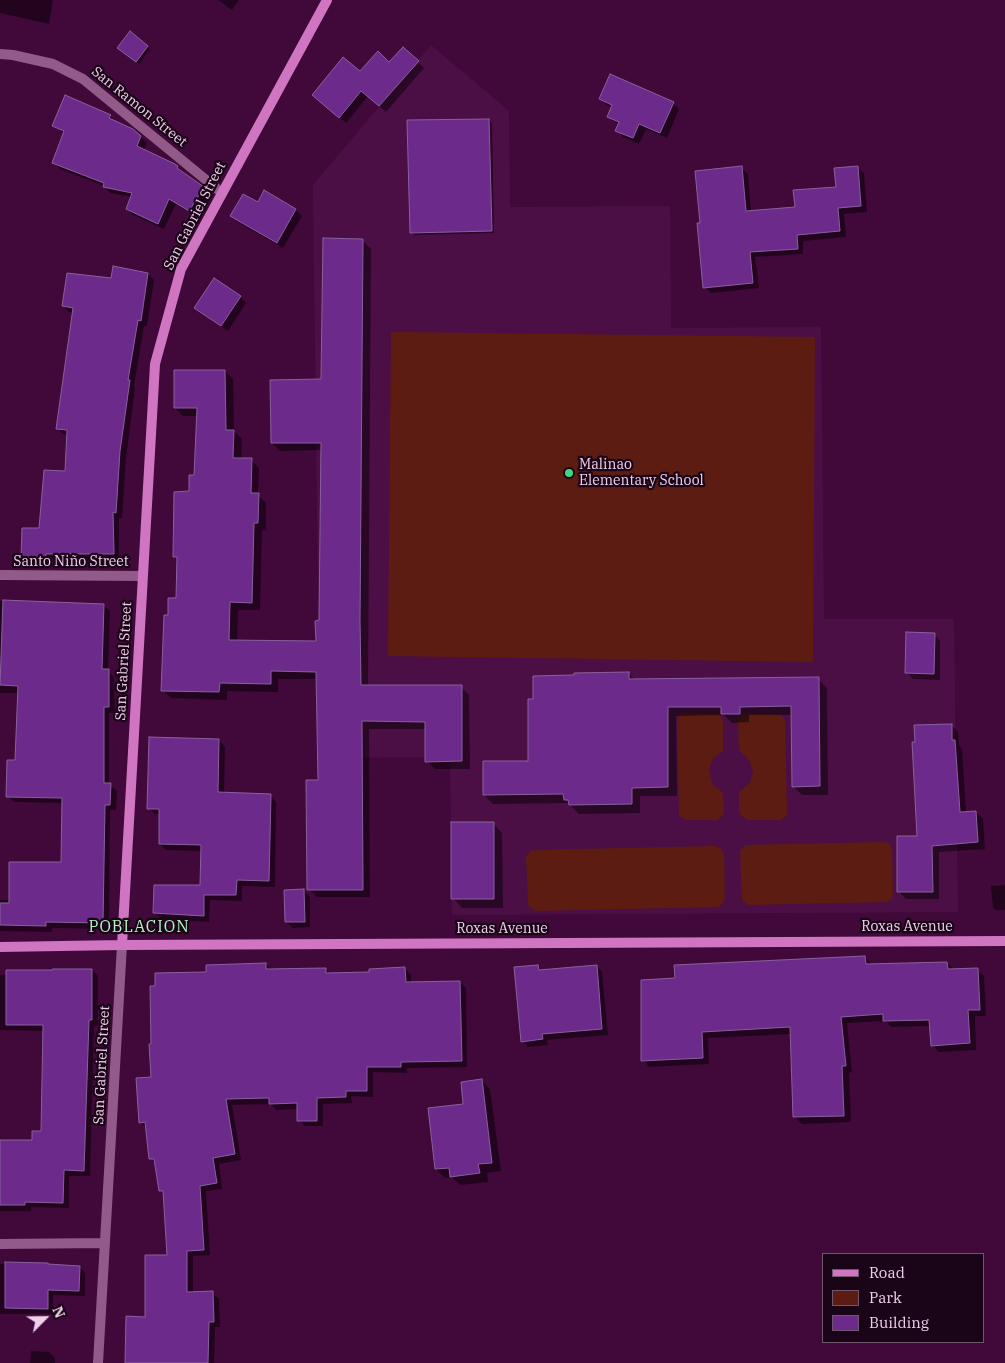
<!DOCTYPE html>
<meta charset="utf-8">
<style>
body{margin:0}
#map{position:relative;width:1005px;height:1363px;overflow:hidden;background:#40093a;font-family:"IBM Plex Serif",serif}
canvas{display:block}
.legend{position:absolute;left:822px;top:1253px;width:162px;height:90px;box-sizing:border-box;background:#1a0518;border:1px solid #70566c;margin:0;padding:6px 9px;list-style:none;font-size:15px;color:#f0cfea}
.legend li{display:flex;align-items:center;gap:10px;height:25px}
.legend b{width:25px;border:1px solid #70566c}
.north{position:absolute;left:20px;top:1293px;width:50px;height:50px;-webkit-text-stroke:4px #1a0518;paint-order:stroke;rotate:67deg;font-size:14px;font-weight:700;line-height:20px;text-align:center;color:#f0cfea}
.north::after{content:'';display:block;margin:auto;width:18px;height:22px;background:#f0cfea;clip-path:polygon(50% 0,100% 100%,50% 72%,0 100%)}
</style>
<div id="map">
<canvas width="1005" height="1363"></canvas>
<ul class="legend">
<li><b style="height:6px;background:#cf75c2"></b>Road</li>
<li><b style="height:14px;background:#5d1c11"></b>Park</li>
<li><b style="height:14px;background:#6c2b8b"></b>Building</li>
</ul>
<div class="north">N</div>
</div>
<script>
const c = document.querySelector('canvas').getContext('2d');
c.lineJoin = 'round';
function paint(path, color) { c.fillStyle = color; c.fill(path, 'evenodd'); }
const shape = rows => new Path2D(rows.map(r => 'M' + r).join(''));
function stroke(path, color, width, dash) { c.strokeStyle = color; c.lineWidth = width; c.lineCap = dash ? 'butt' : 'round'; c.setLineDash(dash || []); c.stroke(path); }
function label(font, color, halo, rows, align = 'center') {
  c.font = font + ' "IBM Plex Serif",serif'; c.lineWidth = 4.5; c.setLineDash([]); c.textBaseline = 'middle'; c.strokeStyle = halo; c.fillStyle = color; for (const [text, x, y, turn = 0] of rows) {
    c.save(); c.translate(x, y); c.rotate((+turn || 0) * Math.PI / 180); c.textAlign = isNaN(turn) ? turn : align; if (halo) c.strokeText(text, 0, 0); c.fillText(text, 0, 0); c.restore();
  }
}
paint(shape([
 [431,45,509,111,510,207,670,206,671,328,821,327,824,619,954,619,958,912,452,915,450,757,320,758,313,185]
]), '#4c0f45');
paint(shape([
 [391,332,815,337,813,662,388,656],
 [682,714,715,714,720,716,723,721,723,751,713,758,709,769,712,784,723,793,724,813,721,817,717,820,686,820,679,815,677,723,678,717],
 [747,714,777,714,782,716,785,721,787,813,785,817,780,820,748,820,743,817,739,812,739,792,750,783,753,772,749,760,739,750,738,720,742,715],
 [884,842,889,844,892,849,893,895,891,900,886,902,748,905,742,900,740,851,746,845],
 [716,846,721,849,724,854,725,899,722,904,718,907,535,911,528,905,526,856,532,850]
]), '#5d1c11');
paint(shape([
 [0,0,53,0,49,24,0,13],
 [218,0,239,0,232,10],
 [147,47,150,49,139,64,122,51],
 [418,62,424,68,386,112,368,96,346,123,320,101,360,73,389,64],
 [601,99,673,103,679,109,667,138,646,129,639,144,623,137,617,130,619,125,609,117,612,107,607,105],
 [110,116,116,122,140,136,147,143,143,151,175,165,209,194,195,216,176,204,164,229,133,215,127,209,132,197,110,193,104,186,60,169,53,163,65,134,54,125],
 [489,120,492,123,494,233,414,235,411,232],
 [857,167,864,173,867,212,844,214,846,237,803,241,803,254,755,257,759,288,711,293,705,287,701,224,741,168,748,174,751,211,796,208,837,188],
 [265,192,296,210,302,216,283,248,238,222,232,216,258,204],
 [363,241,371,249,368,686,461,687,469,695,470,769,435,769,427,761,426,729,369,729,370,897,317,897,309,889,319,781,318,679,278,679,278,692,227,691,227,700,171,698,163,690,169,617,177,600,178,561,174,556,195,476,198,416,183,416,175,408,225,371,233,379,234,431,242,439,241,459,251,460,259,468,258,495,266,503,266,530,262,530,260,610,238,610,237,642,317,642,320,622,322,450,280,451,272,443,323,380],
 [148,274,154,280,147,326,144,326,134,386,135,388,126,458,122,518,119,518,119,560,52,559,52,565,29,565,23,559,40,529,66,473,68,435,63,434,57,428,74,313,69,312,63,306,112,279],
 [240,296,246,303,228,331,202,314,196,308],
 [0,601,103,605,110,611,108,671,114,677,115,713,109,713,109,784,117,791,116,810,110,810,109,929,52,928,52,932,0,931,0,900,10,900,62,863,63,803,14,802,8,796,17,761,19,693,0,693],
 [934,634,940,641,940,680,913,679,907,673],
 [629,674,635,680,818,679,827,688,828,795,802,795,793,786,793,715,749,715,749,722,732,723,724,715,676,716,677,796,640,796,640,813,579,814,568,803,493,804,484,795,529,762,534,700],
 [951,725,958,732,959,745,962,749,966,813,976,812,983,819,985,849,939,852,939,899,906,899,899,892,919,837],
 [219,740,225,747,224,794,270,795,276,802,275,887,242,886,242,901,210,900,209,922,161,919,155,913,201,886,202,851,166,850,160,844,160,814,155,814,149,808],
 [493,823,502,833,503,908,462,908,453,898],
 [1005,885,1005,910,996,910,993,908,991,886],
 [304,891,310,897,310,927,293,928,286,922],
 [865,957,872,965,947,963,954,970,977,970,984,976,986,1016,975,1016,976,1050,939,1052,932,1045,931,1026,891,1027,886,1021,847,1023,852,1072,849,1073,851,1122,802,1124,795,1117,791,1034,708,1038,709,1064,649,1067,643,1060,676,979],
 [266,964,272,970,326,969,330,974,370,973,405,968,411,975,411,983,460,982,466,988,467,1067,407,1068,407,1073,373,1072,373,1097,351,1096,352,1103,323,1104,323,1126,305,1126,299,1120,299,1109,276,1110,271,1104,232,1105,241,1160,219,1164,222,1189,206,1191,210,1255,193,1256,193,1293,212,1293,219,1299,220,1327,215,1327,214,1363,127,1363,146,1318,169,1256,164,1195,160,1191,156,1164,151,1159,147,1129,140,1122,153,1078,207,973],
 [538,966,543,971,597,966,602,972,608,1035,547,1040,548,1045,528,1047,523,1041],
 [92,970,98,976,98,1026,94,1026,90,1176,69,1176,69,1208,31,1207,31,1211,0,1211,0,1141,33,1141,42,1133,44,1031,0,1030,0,975],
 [481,1080,490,1089,501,1171,487,1173,488,1182,460,1185,452,1177,445,1178,436,1169,465,1105],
 [0,1264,48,1264,49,1265,80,1267,85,1273,85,1296,53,1295,53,1314,0,1314],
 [31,1351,49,1352,55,1358,55,1363,30,1363]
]), '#0007');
const building = shape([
 [130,31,148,46,136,62,117,48,130,31],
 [403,47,419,61,379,106,361,91,339,118,312,95,343,57,360,71,378,51,389,62,403,47],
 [610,74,674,102,660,133,639,124,633,138,615,131,619,122,607,117,612,105,599,99,610,74],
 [65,95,111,115,109,118,133,129,141,136,137,146,175,164,178,166,177,168,204,187,189,211,169,199,158,224,126,209,132,193,103,187,104,183,52,163,64,131,52,126,65,95],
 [489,119,492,231,410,233,407,120,489,119],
 [742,166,746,211,795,207,793,190,836,187,834,168,858,166,861,206,838,208,840,231,797,235,798,249,750,252,753,283,703,288,697,223,700,223,695,171,742,166],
 [264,190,296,209,277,243,230,216,243,194,258,202,264,190],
 [323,238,363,239,360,620,361,685,462,685,462,761,425,762,425,722,362,721,363,890,307,890,306,780,318,780,316,672,271,671,271,684,220,683,219,692,161,691,164,615,168,615,168,598,176,598,177,557,173,557,174,492,189,491,189,475,194,475,197,408,174,408,174,370,225,370,226,430,234,430,233,458,252,458,251,493,259,493,258,523,254,523,252,603,230,602,229,640,316,641,315,621,319,620,321,443,271,443,270,380,321,379,323,238],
 [113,266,148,273,141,321,138,320,128,380,130,380,120,451,116,513,113,512,114,554,46,554,46,559,21,559,22,528,39,528,44,470,65,471,67,430,56,429,73,308,62,306,67,273,111,278,113,266],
 [214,278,241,296,221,326,194,308,214,278],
 [3,600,104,604,102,669,109,669,109,707,104,707,104,783,111,783,110,805,105,805,103,923,46,922,46,926,0,925,0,903,9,903,9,862,61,862,62,798,6,797,7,760,15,760,18,686,0,685,3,600],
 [906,632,935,633,934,674,905,673,906,632],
 [629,672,629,679,819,677,820,786,792,787,791,706,740,707,740,714,721,714,721,707,668,707,668,787,632,788,632,804,569,805,568,800,564,800,563,794,483,795,483,761,528,761,528,699,533,699,533,676,574,675,574,673,629,672],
 [952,724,952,740,955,740,960,812,976,811,978,842,932,846,933,892,897,892,897,836,917,836,912,742,915,742,914,725,952,724],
 [149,737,219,739,218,792,271,794,269,881,237,880,236,895,204,895,204,916,153,913,154,885,200,885,201,845,159,844,159,809,147,809,149,737],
 [451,822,494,822,494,899,451,899,451,822],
 [304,889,305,922,285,922,284,890,304,889],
 [865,956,866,964,947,962,948,969,978,968,980,1010,968,1010,970,1043,931,1046,929,1020,883,1021,883,1014,841,1017,846,1066,842,1066,844,1116,793,1117,790,1027,702,1032,703,1058,641,1061,641,980,675,978,674,965,865,956],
 [266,963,266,969,326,968,326,973,369,972,369,969,405,967,406,982,460,981,462,1061,401,1062,401,1067,367,1067,367,1091,346,1091,346,1097,317,1098,317,1121,297,1121,297,1103,269,1104,269,1098,226,1099,235,1154,213,1158,217,1183,200,1186,204,1250,187,1251,187,1292,213,1291,214,1322,209,1322,208,1363,125,1363,126,1316,145,1317,145,1255,167,1255,163,1191,159,1191,154,1159,149,1159,145,1122,139,1123,136,1078,151,1077,149,1044,151,1044,150,986,155,986,155,973,206,972,206,965,266,963],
 [538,965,539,970,597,965,602,1029,542,1034,543,1039,521,1042,514,967,538,965],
 [53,969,92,969,92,1020,89,1020,84,1171,64,1170,63,1203,25,1202,25,1205,0,1205,0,1140,32,1140,32,1131,41,1131,43,1025,6,1025,6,970,53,970,53,969],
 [482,1079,492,1163,478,1164,480,1173,450,1177,449,1168,435,1169,428,1108,463,1104,461,1082,482,1079],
 [5,1262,48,1263,48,1264,80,1266,79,1291,48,1290,48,1309,5,1308,5,1262]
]);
paint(building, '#6c2b8b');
stroke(building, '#88609e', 1);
stroke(shape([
 [0,54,13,55,53,64,83,79,222,193],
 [0,575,142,576],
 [0,1244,105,1243],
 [98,1363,122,945]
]), '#915a89', 10);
stroke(shape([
 [122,945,155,364,181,269,327,0],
 [0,947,122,945,1005,941]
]), '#cf75c2', 10);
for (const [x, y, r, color] of [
 [569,473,5,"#40d77c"]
]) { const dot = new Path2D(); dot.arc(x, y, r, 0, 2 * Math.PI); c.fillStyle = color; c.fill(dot); stroke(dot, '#1a0518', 2); }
label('14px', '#f0cfea', '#1a0518', [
 ["San Ramon Street",139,107,39],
 ["San Gabriel Street",195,216,-63],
 ["Santo Niño Street",71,562],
 ["San Gabriel Street",124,661,-87],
 ["Roxas Avenue",907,927],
 ["Roxas Avenue",502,929],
 ["San Gabriel Street",102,1065,-87]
]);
label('14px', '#f0cfea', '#1a0518', [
 ["Malinao",579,465],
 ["Elementary School",579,481]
], 'left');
c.letterSpacing = '1px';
label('16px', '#aef5c1', '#1a0518', [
 ["POBLACION",139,927]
]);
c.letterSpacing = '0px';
</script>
